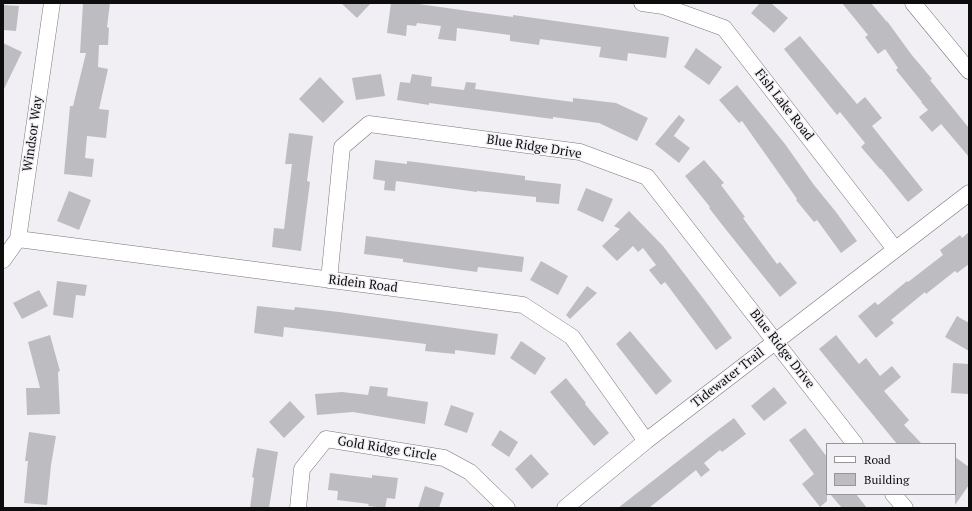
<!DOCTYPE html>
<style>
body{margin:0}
#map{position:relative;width:972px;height:511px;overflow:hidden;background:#f1eff3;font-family:"PT Serif",serif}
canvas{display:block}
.frame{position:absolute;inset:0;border:4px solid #0d0d0e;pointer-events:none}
.legend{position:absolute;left:826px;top:443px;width:130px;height:52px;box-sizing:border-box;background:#f1eff3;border:1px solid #969597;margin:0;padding:5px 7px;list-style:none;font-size:12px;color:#0d0d0e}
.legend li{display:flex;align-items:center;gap:8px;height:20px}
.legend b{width:20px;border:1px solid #969597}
</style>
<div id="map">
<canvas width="972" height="511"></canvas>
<div class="frame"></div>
<ul class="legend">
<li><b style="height:5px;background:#fff"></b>Road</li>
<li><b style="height:11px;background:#bdbdc1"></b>Building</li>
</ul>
</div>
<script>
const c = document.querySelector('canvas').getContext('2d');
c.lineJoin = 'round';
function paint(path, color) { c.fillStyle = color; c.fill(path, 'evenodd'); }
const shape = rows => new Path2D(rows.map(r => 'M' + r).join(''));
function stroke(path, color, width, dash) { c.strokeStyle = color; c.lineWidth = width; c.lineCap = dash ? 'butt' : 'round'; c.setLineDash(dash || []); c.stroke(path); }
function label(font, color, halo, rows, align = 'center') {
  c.font = font + ' "PT Serif",serif'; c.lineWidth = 3; c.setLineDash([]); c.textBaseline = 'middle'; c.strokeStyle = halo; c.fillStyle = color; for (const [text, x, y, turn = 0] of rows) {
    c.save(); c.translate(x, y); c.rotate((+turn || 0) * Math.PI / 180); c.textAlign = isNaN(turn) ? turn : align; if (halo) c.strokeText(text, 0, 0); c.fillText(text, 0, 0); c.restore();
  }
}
paint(shape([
 [83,3,110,3,107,27,109,28,108,45,99,45,98,67,108,69,99,109,109,110,106,138,87,136,85,158,94,159,92,177,64,174,70,106,73,106,86,53,80,53],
 [341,3,371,3,357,18],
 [391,3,412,3,475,12,513,17,513,15,669,37,666,58,628,53,627,61,599,57,601,47,540,39,539,45,510,41,510,35,457,28,456,41,438,39,441,26,417,23,416,26,407,25,406,36,387,33],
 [760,3,771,3,788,18,774,33,751,13],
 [842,3,871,3,887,22,887,21,911,54,932,79,930,80,969,128,969,157,941,124,932,132,919,117,928,110,921,102,922,102,896,70,898,68,885,49,878,54,865,37,868,35],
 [3,5,19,6,16,31,3,30],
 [800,36,857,104,865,97,882,118,872,126,923,190,908,202,881,169,880,169,861,147,865,143,840,112,837,115,784,49],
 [3,43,22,52,3,91],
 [696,48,722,67,709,85,684,67],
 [381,74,385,96,356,100,352,78],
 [412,74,432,77,431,86,464,90,466,82,476,83,475,89,573,102,573,98,616,103,648,118,637,141,599,123,553,117,553,119,514,114,429,103,429,105,397,100,400,82,410,83],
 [320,77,344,102,323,123,299,99],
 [737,85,785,144,814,185,836,212,857,241,841,253,817,220,814,222,796,200,797,199,742,121,739,123,719,100],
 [679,115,685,120,673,137,674,136,690,148,679,163,655,144],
 [289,133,313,136,307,181,310,182,301,251,272,247,274,228,284,229,292,164,285,164],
 [375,160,407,164,407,161,525,176,525,180,561,184,559,204,536,202,536,197,477,191,477,192,396,181,395,191,384,190,385,181,373,179],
 [704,160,724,183,721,185,745,217,743,218,777,264,780,262,797,283,780,297,727,231,709,208,710,207,685,176],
 [586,188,613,199,603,222,577,210],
 [69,191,91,200,79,230,57,221],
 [629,211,663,246,709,306,732,338,716,350,665,282,661,285,649,270,656,265,643,248,638,252,633,246,617,261,602,246,620,229,614,226],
 [969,232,969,264,957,273,955,271,926,294,925,292,891,320,894,323,876,338,858,316,875,302,878,305,907,281,908,282,943,255,940,250,960,235,962,238],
 [366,236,524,257,522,272,478,267,477,272,403,262,403,259,364,254],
 [541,261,568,276,558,295,530,280],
 [57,281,87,285,85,296,76,295,73,318,53,315],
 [587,286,597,293,570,319,566,315],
 [39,290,48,306,22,319,13,303],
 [257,306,294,310,295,307,339,312,498,334,495,355,455,350,455,354,425,351,426,344,284,327,283,337,254,333],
 [957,316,969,323,969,351,945,337],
 [630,331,672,381,656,395,616,344],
 [50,335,60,371,58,372,60,414,27,415,26,388,40,388,28,342],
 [836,335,859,364,866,358,880,376,892,366,901,377,884,391,909,420,904,425,922,444,897,444,819,349],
 [521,341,546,358,535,375,510,358],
 [953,363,969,364,969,394,951,393],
 [566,378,586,403,585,404,609,433,594,446,550,392],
 [370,386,388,388,387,396,428,402,425,424,353,412,317,415,315,394,342,392,368,395],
 [774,387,787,403,764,421,751,406],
 [290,401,305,417,284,438,269,422],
 [451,405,474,413,467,433,444,425],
 [734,418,746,434,722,452,720,450,704,463,710,470,701,477,696,470,649,508,618,508,710,436],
 [805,428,827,457,827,501,820,507,802,484,814,474,789,440],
 [500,430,518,442,509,457,491,445],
 [29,432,56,436,51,465,47,505,24,503,28,461,25,461],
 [257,448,278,452,269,508,250,508,254,478,252,477],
 [531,454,549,474,532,489,515,469],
 [955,457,969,467,969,485,955,505],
 [330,473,372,478,372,475,398,478,395,499,387,498,385,508,368,506,369,504,337,500,338,491,328,490],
 [425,486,444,493,439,508,418,508],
 [830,494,856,494,867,508,842,508]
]), '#bdbdc1');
const minor = shape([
 [642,3,663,6,724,28,895,249],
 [913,3,969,71],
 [18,239,523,305,572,337,646,441],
 [3,260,18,239,52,3],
 [329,280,342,147,369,124,580,152,647,177,855,444],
 [893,494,905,508],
 [298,508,302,469,326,439,444,458,470,472,507,508],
 [565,508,646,441,969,193]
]);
stroke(minor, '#787679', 17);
stroke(minor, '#fff', 16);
label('13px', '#0d0d0e', '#f1eff3', [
 ["Fish Lake Road",784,105,52],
 ["Windsor Way",33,134,-82],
 ["Blue Ridge Drive",534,147,9],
 ["Ridein Road",363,284,7],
 ["Blue Ridge Drive",782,349,52],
 ["Tidewater Trail",728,378,-38],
 ["Gold Ridge Circle",387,449,9]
]);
</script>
